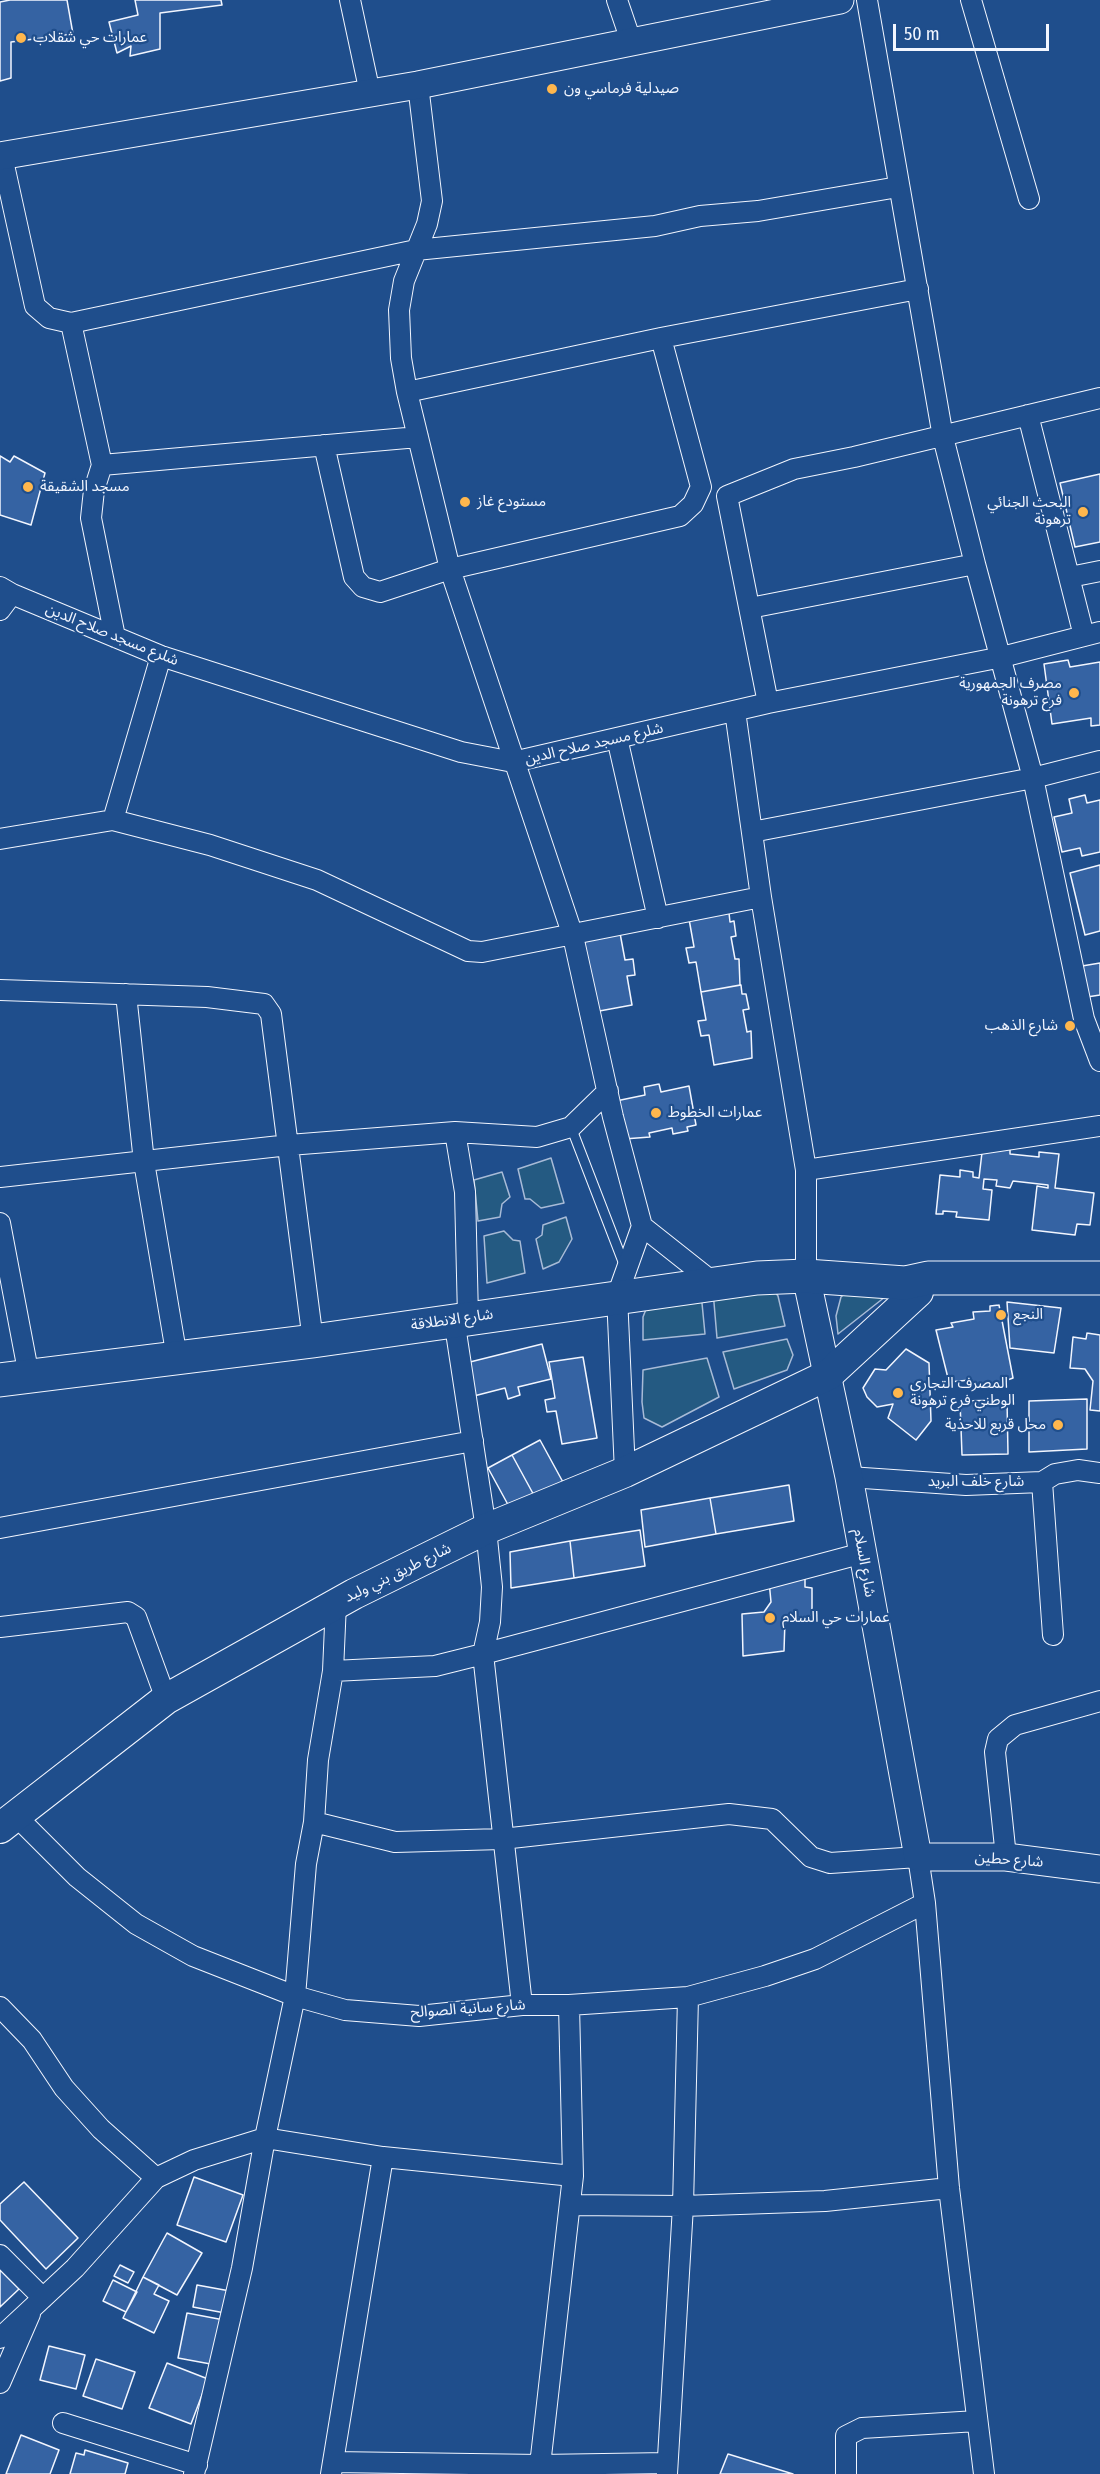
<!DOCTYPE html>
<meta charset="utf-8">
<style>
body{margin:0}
#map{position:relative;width:1100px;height:2474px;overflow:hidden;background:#1f4e8c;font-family:"Fira Sans Condensed",sans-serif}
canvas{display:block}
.scale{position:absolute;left:893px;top:24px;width:156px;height:27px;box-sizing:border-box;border:3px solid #f2f6ff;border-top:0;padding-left:8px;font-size:18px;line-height:21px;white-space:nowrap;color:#f2f6ff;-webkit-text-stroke:4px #1f4e8c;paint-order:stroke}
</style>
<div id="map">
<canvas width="1100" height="2474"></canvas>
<div class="scale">50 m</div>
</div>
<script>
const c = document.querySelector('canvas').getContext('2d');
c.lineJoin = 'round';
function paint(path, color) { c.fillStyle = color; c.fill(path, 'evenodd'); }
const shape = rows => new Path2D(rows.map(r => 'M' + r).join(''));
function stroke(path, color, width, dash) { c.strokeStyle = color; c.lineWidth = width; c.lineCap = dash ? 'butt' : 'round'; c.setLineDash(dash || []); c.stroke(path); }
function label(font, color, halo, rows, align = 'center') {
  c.font = font + ' "Fira Sans Condensed","Noto Sans Arabic",sans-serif'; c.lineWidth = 4.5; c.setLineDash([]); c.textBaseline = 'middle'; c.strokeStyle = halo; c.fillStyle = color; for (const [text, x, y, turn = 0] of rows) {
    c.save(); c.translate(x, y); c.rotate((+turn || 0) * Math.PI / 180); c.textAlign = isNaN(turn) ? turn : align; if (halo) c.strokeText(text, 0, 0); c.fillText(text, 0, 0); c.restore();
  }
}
const green = shape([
 [551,1158,564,1203,541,1208,530,1199,525,1199,518,1169,551,1158],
 [502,1172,510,1197,502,1204,500,1217,478,1221,474,1180,502,1172],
 [566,1217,572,1239,559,1262,543,1269,536,1239,542,1235,543,1225,566,1217],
 [504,1231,513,1240,520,1241,525,1273,487,1283,484,1236,504,1231],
 [851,1288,890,1293,838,1334,836,1316,841,1297,851,1288],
 [774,1290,778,1296,785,1326,717,1338,713,1291,774,1290],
 [701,1293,705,1334,643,1340,643,1317,650,1299,701,1293],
 [787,1339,793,1355,787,1370,734,1389,723,1352,787,1339],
 [707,1358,719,1397,662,1427,644,1418,642,1402,643,1370,707,1358]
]);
paint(green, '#245a82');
stroke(green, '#a8bbd7', 1.5);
const building = shape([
 [10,0,67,0,73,34,11,42,11,78,0,81,0,2,10,0],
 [135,0,221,0,222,5,160,13,160,49,130,56,131,46,117,53,109,22,138,15,135,0],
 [0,456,10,462,14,456,45,473,31,525,0,515,0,456],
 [1100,474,1100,542,1075,547,1060,483,1100,474],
 [1068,660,1070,667,1100,662,1100,725,1091,726,1091,718,1052,724,1044,664,1068,660],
 [1085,795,1087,803,1100,800,1100,852,1082,856,1080,848,1062,852,1054,817,1072,813,1069,799,1085,795],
 [1100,865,1100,931,1085,935,1070,873,1100,865],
 [729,913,730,922,734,921,736,936,731,937,735,959,739,959,740,985,701,992,696,962,689,963,686,948,694,947,689,919,729,913],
 [620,933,625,960,633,959,635,975,627,976,632,1005,594,1012,581,939,620,933],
 [1100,963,1100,995,1087,997,1082,966,1100,963],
 [741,985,742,994,746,994,749,1009,743,1010,747,1032,751,1031,752,1058,714,1065,709,1035,701,1036,698,1021,706,1020,701,992,741,985],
 [659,1084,661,1092,689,1086,696,1125,687,1127,688,1131,673,1134,672,1128,649,1133,650,1137,624,1139,616,1101,645,1095,644,1087,659,1084],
 [983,1144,1010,1147,1010,1154,1039,1157,1039,1152,1059,1154,1055,1188,1094,1193,1090,1225,1077,1224,1075,1235,1032,1230,1037,1186,1048,1188,1048,1185,1013,1181,1010,1188,996,1186,997,1180,984,1179,983,1189,992,1190,989,1220,956,1217,957,1212,943,1211,943,1214,936,1214,940,1175,960,1177,960,1170,973,1172,973,1177,979,1178,983,1144],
 [1007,1302,1061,1308,1054,1353,1010,1348,1007,1302],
 [999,1305,1013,1378,988,1387,986,1382,971,1387,970,1380,949,1382,936,1330,953,1327,951,1323,974,1319,973,1312,990,1311,990,1306,999,1305],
 [1087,1333,1100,1335,1100,1411,1090,1410,1093,1381,1085,1369,1070,1368,1073,1337,1086,1339,1087,1333],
 [542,1344,551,1379,518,1387,520,1395,508,1399,505,1388,470,1397,462,1364,542,1344],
 [906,1349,929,1363,931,1421,916,1440,888,1418,893,1404,877,1407,867,1397,863,1388,875,1369,886,1370,906,1349],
 [583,1357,597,1438,562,1444,556,1411,547,1412,545,1400,555,1398,549,1362,583,1357],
 [1087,1399,1087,1449,1029,1452,1029,1401,1087,1399],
 [1007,1400,1008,1454,962,1455,960,1401,1007,1400],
 [540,1440,564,1484,536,1499,512,1455,540,1440],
 [512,1455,536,1499,512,1512,488,1468,512,1455],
 [789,1485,794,1521,716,1534,710,1498,789,1485],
 [710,1498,716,1534,645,1547,641,1510,710,1498],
 [640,1530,645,1566,574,1578,570,1541,640,1530],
 [570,1541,574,1578,511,1588,510,1552,570,1541],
 [805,1576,805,1587,812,1588,812,1616,785,1620,784,1651,743,1656,742,1614,764,1612,771,1602,769,1581,805,1576],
 [194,2177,243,2195,226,2242,177,2225,194,2177],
 [24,2182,78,2238,46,2269,0,2220,0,2204,24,2182],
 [167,2233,202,2253,177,2295,143,2277,167,2233],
 [120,2265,134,2272,128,2283,114,2276,120,2265],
 [0,2270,19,2289,0,2307,0,2270],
 [143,2277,159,2285,154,2294,169,2301,154,2333,123,2318,143,2277],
 [113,2280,137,2292,126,2312,103,2301,113,2280],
 [197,2285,230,2291,225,2313,193,2307,197,2285],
 [187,2313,224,2320,216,2365,178,2358,187,2313],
 [49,2346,85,2355,76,2389,40,2380,49,2346],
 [96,2359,135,2372,122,2409,83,2396,96,2359],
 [167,2363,208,2379,191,2424,149,2408,167,2363],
 [21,2435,59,2450,50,2474,6,2474,21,2435],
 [85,2450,128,2463,125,2474,70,2474,76,2453,84,2455,85,2450],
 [728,2454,793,2474,720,2474,728,2454]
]);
paint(building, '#3563a3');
stroke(building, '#f2f6ff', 1.5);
const lane = shape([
 [571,1127,625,1267]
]);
const street = shape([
 [350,0,370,93],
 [617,0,631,41],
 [867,0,943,437,975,564],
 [971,0,1029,199],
 [418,85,432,201,427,224,404,281,399,310,401,358,407,392,450,569,573,936,613,1117,642,1226,617,1296,625,1472],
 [2,156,35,306,49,318,71,323,416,250,655,226,700,216,758,211,898,187],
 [71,323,102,465,94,490,91,518,115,637],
 [407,392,661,338,918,289],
 [1028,415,1084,636],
 [324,445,354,577,363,587,380,592,450,569,680,516,693,504,701,487,661,338],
 [102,465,418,437],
 [1070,577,1100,571],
 [0,587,12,594,161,656,461,752,513,762,768,703,1002,657,1100,632],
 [750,608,975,564,1033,778,1084,1019,1100,1061],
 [0,610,12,594],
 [768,703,727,496,794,469,854,457,1100,398],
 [735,711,761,897,806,1170,806,1276],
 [617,738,658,918],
 [113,820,161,656],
 [752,832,1033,778,1100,761],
 [0,839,113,820,210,845,317,880,468,951,482,952,761,897],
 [0,990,207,997,264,1004,271,1014,313,1341],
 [126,994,144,1162,177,1358],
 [455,1132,537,1137,571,1127,608,1091],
 [806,1170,1100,1126],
 [0,1177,289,1145,455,1132,465,1192,468,1317],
 [0,1223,29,1376],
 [642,1226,714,1283],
 [849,1477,966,1485,1042,1482,1055,1474,1078,1470,1100,1473],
 [1042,1482,1053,1635],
 [0,1528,473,1441],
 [336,1603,333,1671,435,1666,483,1654,490,1622,492,1587,486,1529,454,1319],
 [0,1627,128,1612,136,1617,166,1699],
 [16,1816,77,1877,136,1924,193,1956,295,1996,345,2010,419,2016,522,2005,569,2005,688,1997,765,1976,815,1959,925,1903],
 [314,1822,395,1842,502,1839,729,1814,772,1819,811,1857,830,1863,918,1857,925,1903,949,2188,984,2474],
 [1006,1857,995,1752,998,1739,1015,1725,1100,1701],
 [522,2005,483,1654,863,1553],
 [0,2007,32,2040,64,2088,101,2129,156,2178],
 [571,2205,683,2206,825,2201,949,2188],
 [0,2255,43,2298],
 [0,2338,75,2268,156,2178,194,2160,265,2138,383,2157,573,2176],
 [0,2383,30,2314],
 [63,2423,197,2465],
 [333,2462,540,2465,667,2463],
 [194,2474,242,2268,265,2138,295,1996,306,1864,314,1822,318,1760,333,1671],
 [331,2474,383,2157],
 [539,2474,573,2176,569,2005],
 [667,2474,683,2206,688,1997],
 [846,2474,846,2436,862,2428,977,2421]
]);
const secondary = shape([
 [0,156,418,85,840,0],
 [806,1276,849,1477,918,1857,1006,1857,1100,1869]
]);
const primary = shape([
 [0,1828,166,1699,354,1594,486,1529,625,1472,828,1375,918,1292]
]);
const highway = shape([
 [0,1380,313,1341,757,1278,806,1276,905,1283,928,1278,1100,1278]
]);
stroke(lane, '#f2f6ff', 11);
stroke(street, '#f2f6ff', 22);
stroke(secondary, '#f2f6ff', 29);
stroke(primary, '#f2f6ff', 32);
stroke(highway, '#f2f6ff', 35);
stroke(lane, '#1f4e8c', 9);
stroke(street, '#1f4e8c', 20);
stroke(secondary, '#1f4e8c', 27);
stroke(primary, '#1f4e8c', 30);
stroke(highway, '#1f4e8c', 33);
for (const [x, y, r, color] of [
 [21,38,6,"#ffb74d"],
 [552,89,6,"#ffb74d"],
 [28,487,6,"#ffb74d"],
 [465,502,6,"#ffb74d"],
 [1083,512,6,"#ffb74d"],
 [1074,693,6,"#ffb74d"],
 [1070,1026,6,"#ffb74d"],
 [656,1113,6,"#ffb74d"],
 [1001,1315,6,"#ffb74d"],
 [898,1393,6,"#ffb74d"],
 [1058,1425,6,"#ffb74d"],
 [770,1618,6,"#ffb74d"]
]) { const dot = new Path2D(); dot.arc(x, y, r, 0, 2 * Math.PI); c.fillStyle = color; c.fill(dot); stroke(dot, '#1f4e8c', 2); }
label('15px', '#f2f6ff', '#1f4e8c', [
 ["عمارات حي شقلاب",33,38],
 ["صيدلية فرماسي ون",564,89],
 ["مسجد الشقيقة",40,487],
 ["مستودع غاز",477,502],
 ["البحث الجنائي",1071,503,"right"],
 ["ترهونة",1071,520,"right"],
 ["مصرف الجمهورية",1062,684,"right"],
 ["فرع ترهونة",1062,701,"right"],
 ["شارع الذهب",1058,1026,"right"],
 ["عمارات الخطوط",668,1113],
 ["النجع",1013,1315],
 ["المصرف التجاري",910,1384],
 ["الوطني فرع ترهونة",910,1401],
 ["محل قربع للاحذية",1046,1425,"right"],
 ["عمارات حي السلام",782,1618]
], 'left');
label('15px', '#f2f6ff', '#1f4e8c', [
 ["شلرع مسجد صلاح الدين",112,635,22],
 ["شلرع مسجد صلاح الدين",594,744,-13],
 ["شارع الانطلاقة",452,1320,-8],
 ["شارع خلف البريد",976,1482],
 ["شارع السلام",864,1563,80],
 ["شارع طريق بني وليد",398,1573,-26],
 ["شارع حطين",1009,1860,4],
 ["شارع سانية الصوالح",468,2009,-4]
]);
</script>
